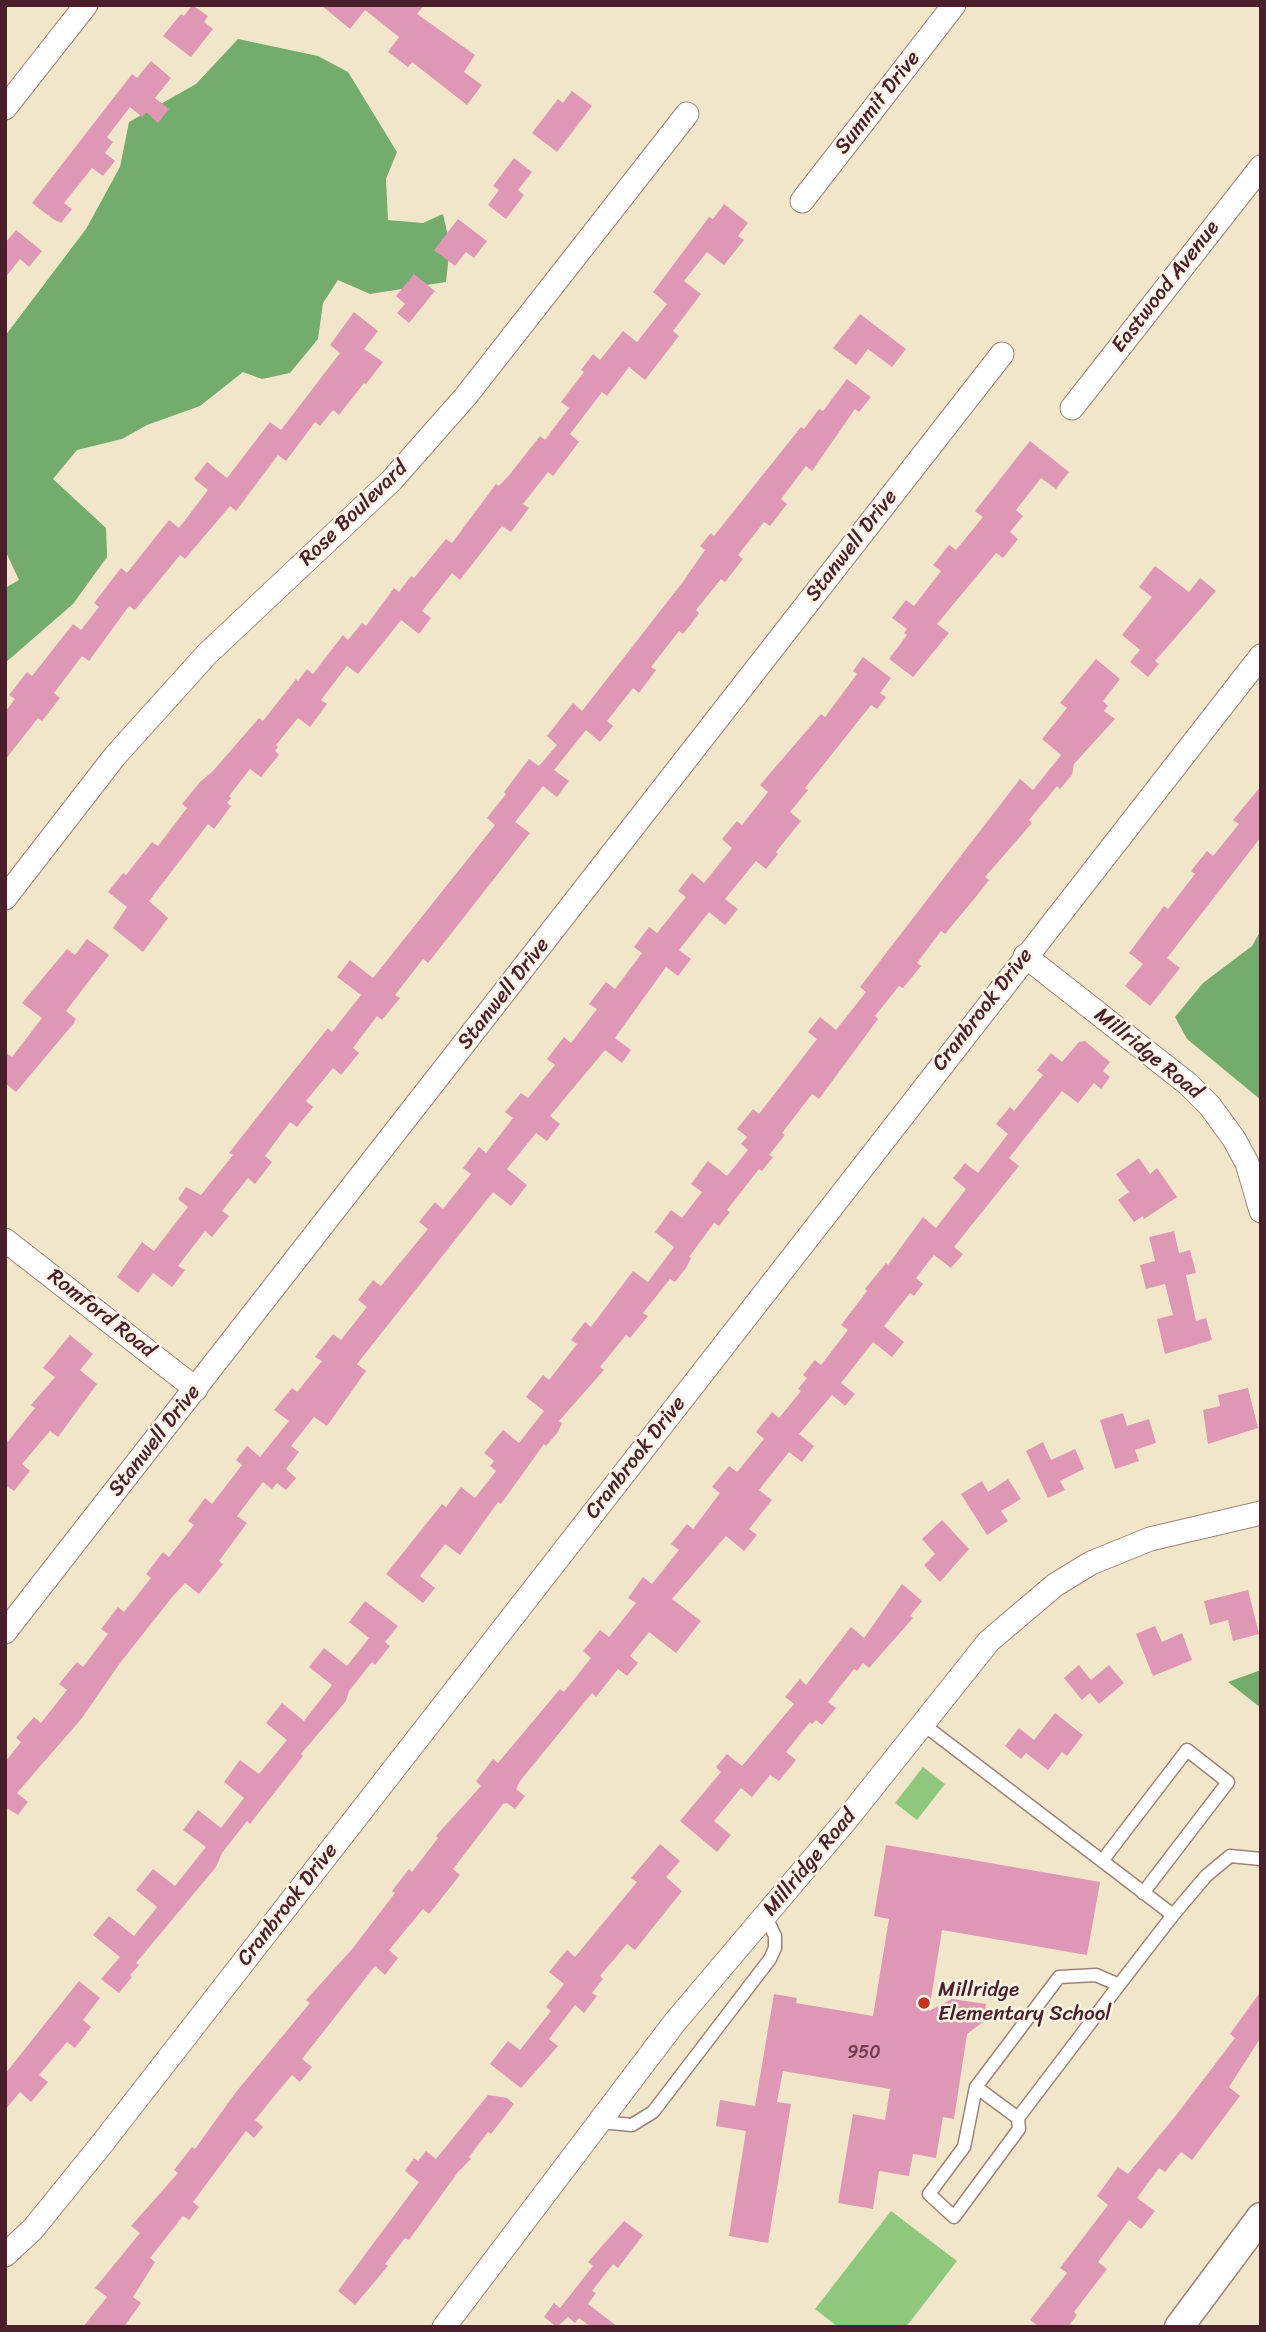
<!DOCTYPE html>
<style>
body{margin:0}
#map{position:relative;width:1266px;height:2332px;overflow:hidden;background:#f2e6ca;font-family:Sriracha,sans-serif}
canvas{display:block}
.frame{position:absolute;inset:0;border:7px solid #4a1f2b;pointer-events:none}
</style>
<div id="map">
<canvas width="1266" height="2332"></canvas>
<div class="frame"></div>
</div>
<script>
const c = document.querySelector('canvas').getContext('2d');
c.lineJoin = 'round';
function paint(path, color) { c.fillStyle = color; c.fill(path, 'evenodd'); }
const shape = rows => new Path2D(rows.map(r => 'M' + r).join(''));
function stroke(path, color, width, dash) { c.strokeStyle = color; c.lineWidth = width; c.lineCap = dash ? 'butt' : 'round'; c.setLineDash(dash || []); c.stroke(path); }
function label(font, color, halo, rows, align = 'center') {
  c.font = font + ' Sriracha,sans-serif'; c.lineWidth = 5; c.setLineDash([]); c.textBaseline = 'middle'; c.strokeStyle = halo; c.fillStyle = color; for (const [text, x, y, turn = 0] of rows) {
    c.save(); c.translate(x, y); c.rotate((+turn || 0) * Math.PI / 180); c.textAlign = isNaN(turn) ? turn : align; if (halo) c.strokeText(text, 0, 0); c.fillText(text, 0, 0); c.restore();
  }
}
paint(shape([
 [923,1767,945,1784,917,1820,895,1803],
 [891,2211,957,2261,906,2327,838,2327,815,2309]
]), '#8fc87c');
paint(shape([
 [238,39,318,56,348,72,397,152,386,179,388,220,423,223,443,214,450,245,446,282,370,294,338,280,323,303,318,339,290,373,262,379,243,372,200,406,147,425,122,439,77,450,53,479,106,528,107,557,73,604,5,663,5,588,19,580,5,550,5,336,86,229,120,167,129,122,196,84],
 [1261,930,1261,1100,1187,1039,1175,1017,1203,983,1252,946],
 [1261,1670,1261,1708,1228,1682]
]), '#73ac6c');
paint(shape([
 [192,5,208,16,204,22,213,29,191,57,163,36,181,14,184,16],
 [321,5,424,5,417,14,475,55,464,72,482,85,467,105,412,62,408,67,388,52,399,37,365,10,350,29],
 [151,61,171,78,155,98,169,109,158,123,146,112,142,117,130,107,107,137,113,142,105,153,115,161,103,176,92,168,64,203,72,209,61,223,53,219,32,203,132,74,137,78],
 [572,91,592,106,557,152,532,133,558,99,563,103],
 [514,158,532,172,518,190,524,195,506,219,488,205,499,190,493,186],
 [724,204,748,223,738,236,744,240,724,265,707,252,684,281,701,294,673,331,679,336,645,380,629,367,607,396,602,392,570,434,579,442,553,476,548,472,523,504,529,508,511,532,502,526,460,580,452,573,422,611,431,618,419,634,401,620,358,674,347,666,321,700,327,704,310,727,298,718,276,745,278,747,275,751,279,755,261,777,250,769,229,796,231,798,227,803,231,806,214,829,208,824,149,901,168,918,143,952,113,928,127,907,108,892,123,873,126,875,152,842,158,846,187,808,182,804,200,782,213,771,259,718,263,721,296,679,298,681,307,669,313,674,343,635,348,640,362,623,366,626,394,588,399,592,411,576,414,578,446,539,452,543,496,484,499,486,510,474,540,436,545,440,569,408,561,402,584,372,581,370,593,354,600,360,623,331,637,342,667,304,653,292,709,217,713,219],
 [458,219,487,241,474,258,466,252,455,266,434,250],
 [16,230,42,251,29,267,20,259,5,278,5,243],
 [414,274,435,291,409,323,397,313,405,304,396,296],
 [354,312,378,331,364,349,383,362,366,384,364,383,339,415,333,410,320,426,315,422,286,461,278,455,236,511,230,506,185,559,180,555,135,610,129,606,89,661,82,656,54,693,60,698,42,721,38,718,5,760,5,712,15,699,9,695,27,672,32,676,73,624,81,630,99,607,94,603,121,568,127,573,169,520,179,528,208,490,194,479,207,462,227,478,270,422,281,430,340,353,330,345],
 [860,314,906,349,892,367,868,349,856,365,833,348],
 [847,379,871,397,859,412,855,409,812,471,806,466,781,499,787,504,770,526,764,522,738,555,743,559,725,582,721,579,696,610,699,613,691,624,683,634,679,631,651,667,656,670,639,693,633,688,607,721,613,726,600,742,586,730,554,770,569,781,557,797,543,786,515,822,530,833,428,963,423,959,395,995,400,998,382,1020,377,1016,353,1048,359,1053,341,1075,333,1068,306,1101,313,1107,297,1127,290,1122,265,1156,272,1162,255,1184,248,1178,222,1211,229,1216,212,1237,205,1231,178,1266,185,1270,172,1287,153,1273,138,1293,117,1277,142,1242,154,1251,188,1207,178,1199,186,1187,201,1195,233,1155,229,1153,288,1078,328,1028,332,1032,361,995,337,977,350,960,373,978,495,825,487,818,506,794,504,792,529,759,539,766,557,745,547,736,573,703,582,711,682,583,705,550,700,546,711,533,714,536,801,427,804,429,819,409,823,411],
 [1030,441,1069,472,1056,489,1041,478,1016,510,1023,516,1010,532,1018,539,1003,558,996,553,937,624,949,633,913,677,889,659,907,635,904,633,907,629,892,618,906,600,914,606,941,571,933,565,949,545,956,550,983,517,975,511],
 [1155,566,1189,592,1200,578,1216,591,1155,661,1159,664,1148,677,1130,662,1140,650,1122,635,1152,597,1139,587],
 [863,657,891,678,880,693,886,697,877,709,871,705,805,788,808,790,790,812,801,821,776,852,778,854,766,869,756,861,725,899,738,909,725,925,709,912,679,950,691,959,678,976,666,967,615,1038,631,1050,622,1063,605,1050,550,1116,560,1124,547,1141,536,1133,507,1169,527,1185,511,1206,493,1192,357,1364,366,1371,327,1426,314,1417,291,1446,299,1452,286,1469,296,1478,286,1490,277,1483,272,1489,263,1482,237,1516,247,1523,219,1561,223,1564,199,1594,185,1583,173,1596,120,1663,82,1718,17,1793,28,1802,18,1815,5,1807,5,1762,21,1742,16,1738,34,1717,41,1723,67,1690,59,1684,77,1662,83,1667,108,1634,101,1629,118,1607,124,1612,151,1578,146,1574,163,1552,169,1557,194,1525,188,1521,205,1498,212,1504,242,1465,236,1460,247,1446,260,1457,289,1421,274,1410,292,1388,297,1392,322,1361,315,1357,333,1334,341,1340,367,1307,358,1300,373,1280,381,1286,428,1229,419,1222,435,1202,443,1209,471,1174,463,1168,479,1147,486,1153,513,1118,505,1112,521,1093,528,1098,555,1065,547,1059,564,1037,571,1043,597,1009,589,1004,606,982,615,989,642,953,634,947,649,927,657,933,686,897,678,891,692,873,704,883,732,848,722,839,737,821,742,825,768,792,760,785,821,714,825,717,857,674,853,671],
 [1096,659,1120,679,1103,701,1108,706,1104,711,1115,719,1074,764,1072,775,1060,789,1057,786,1029,820,1032,823,985,877,989,880,979,893,945,934,941,931,917,963,921,966,903,988,899,986,875,1016,878,1019,819,1099,812,1094,782,1133,785,1135,769,1155,773,1157,762,1171,759,1169,727,1210,730,1212,719,1226,714,1223,689,1257,691,1258,686,1268,675,1282,670,1279,643,1313,648,1316,630,1338,626,1335,600,1367,604,1370,559,1421,562,1423,558,1432,546,1446,544,1444,501,1504,498,1502,460,1555,445,1544,420,1576,435,1588,423,1603,386,1574,442,1504,446,1507,461,1487,475,1498,496,1471,490,1466,494,1461,484,1453,503,1430,519,1443,544,1411,526,1397,543,1375,549,1380,577,1344,571,1340,585,1322,591,1327,633,1271,648,1282,674,1247,655,1232,671,1210,682,1218,702,1192,691,1184,708,1161,727,1176,748,1150,741,1144,747,1137,737,1129,753,1109,759,1114,817,1039,808,1032,820,1017,836,1030,866,992,860,987,1020,779,1033,790,1061,755,1042,739,1067,708,1060,703],
 [1261,786,1261,837,1167,958,1180,968,1150,1006,1125,986,1143,964,1129,953,1164,906,1168,909,1195,874,1191,871,1207,851,1213,856,1239,824,1233,820],
 [87,939,109,955,66,1011,76,1019,74,1023,16,1092,5,1083,5,1052,12,1057,42,1018,22,1003,67,949,75,955],
 [1085,1041,1110,1062,1103,1071,1110,1077,1101,1089,1094,1083,1078,1103,1062,1091,1009,1158,1019,1166,954,1247,963,1254,951,1268,934,1255,916,1278,923,1284,914,1296,910,1293,884,1326,904,1342,892,1357,873,1342,841,1383,855,1394,845,1406,832,1395,799,1434,814,1446,802,1462,789,1452,759,1490,772,1500,749,1529,757,1535,744,1551,726,1536,672,1599,701,1621,676,1653,649,1632,630,1656,638,1663,627,1676,618,1669,596,1697,592,1693,520,1781,516,1789,525,1796,515,1809,507,1803,503,1804,453,1869,460,1875,429,1914,423,1909,389,1950,398,1958,385,1975,375,1966,302,2059,312,2067,300,2082,292,2075,280,2089,255,2120,263,2127,254,2138,246,2131,193,2202,199,2207,189,2220,183,2216,150,2258,155,2262,133,2297,141,2303,124,2327,83,2327,107,2297,95,2288,140,2233,131,2226,178,2173,174,2170,192,2147,195,2149,236,2092,310,2003,306,2000,353,1948,395,1893,392,1891,409,1869,412,1872,438,1838,436,1836,481,1786,476,1781,493,1759,498,1763,560,1689,564,1692,591,1658,583,1651,600,1630,609,1637,636,1603,628,1598,643,1577,652,1584,679,1550,671,1544,687,1524,693,1529,720,1493,712,1487,729,1466,737,1472,764,1439,756,1432,772,1412,779,1418,801,1391,798,1389,807,1378,803,1375,815,1360,821,1365,848,1330,841,1325,867,1291,865,1289,886,1263,888,1265,923,1217,936,1228,966,1189,953,1178,965,1163,978,1173,1008,1134,996,1124,1010,1107,1014,1111,1043,1075,1037,1070,1051,1053,1062,1062,1079,1042],
 [1139,1158,1150,1174,1157,1168,1177,1197,1144,1219,1143,1216,1134,1222,1118,1200,1129,1192,1116,1174],
 [1174,1231,1179,1253,1190,1250,1196,1273,1186,1275,1196,1321,1206,1318,1212,1340,1165,1354,1157,1319,1173,1315,1165,1284,1146,1289,1140,1265,1155,1261,1149,1237],
 [70,1335,93,1354,80,1370,97,1384,58,1437,50,1431,22,1464,30,1471,14,1491,5,1485,5,1445,35,1408,31,1405,55,1377,43,1368],
 [1248,1388,1258,1428,1208,1444,1203,1410,1220,1406,1218,1395],
 [1123,1413,1127,1426,1149,1419,1156,1443,1135,1450,1139,1461,1115,1469,1100,1420],
 [1043,1442,1051,1460,1075,1449,1084,1469,1060,1481,1065,1490,1048,1498,1026,1451],
 [1008,1479,1021,1499,1001,1511,1008,1521,987,1535,961,1494,982,1481,988,1492],
 [942,1520,969,1549,940,1582,924,1565,935,1554,922,1539],
 [902,1584,922,1601,910,1616,913,1618,869,1668,863,1663,857,1671,854,1669,828,1702,836,1708,822,1725,816,1720,812,1724,810,1722,786,1752,796,1760,779,1781,770,1775,752,1797,741,1788,714,1821,731,1835,717,1852,680,1821,721,1772,716,1767,727,1754,742,1766,794,1704,785,1697,800,1679,806,1685,851,1627,864,1638],
 [1248,1590,1259,1634,1233,1641,1228,1620,1210,1625,1204,1601],
 [365,1601,398,1626,385,1642,390,1646,375,1665,372,1662,349,1691,346,1701,301,1754,303,1756,250,1824,247,1821,222,1853,216,1867,136,1963,139,1965,130,1975,132,1977,119,1993,101,1979,120,1957,93,1935,109,1916,134,1936,157,1907,136,1890,153,1869,175,1886,206,1847,183,1830,198,1810,221,1828,244,1798,224,1782,240,1760,259,1774,287,1740,266,1723,282,1703,304,1721,332,1685,309,1667,324,1648,347,1666,369,1638,349,1622],
 [1155,1626,1162,1642,1182,1633,1192,1660,1153,1676,1136,1634],
 [1079,1665,1091,1680,1109,1665,1124,1683,1099,1704,1090,1693,1082,1700,1064,1678],
 [1055,1713,1083,1735,1067,1756,1062,1752,1048,1770,1026,1753,1021,1759,1005,1746,1019,1728,1034,1740],
 [660,1844,680,1861,666,1877,682,1891,635,1950,627,1944,600,1976,603,1979,592,1993,597,1996,584,2013,575,2005,549,2039,558,2046,521,2088,490,2064,508,2041,520,2050,551,2011,546,2007,564,1984,549,1972,567,1950,575,1957,637,1882,631,1878],
 [886,1845,1100,1882,1087,1955,942,1930,929,2011,952,1999,986,2004,983,2022,967,2034,954,2119,943,2117,936,2158,913,2154,909,2176,879,2171,873,2209,838,2203,853,2114,885,2120,890,2089,783,2071,777,2102,791,2104,768,2243,729,2236,746,2131,716,2126,720,2100,755,2106,774,1994,797,1998,796,2003,873,2016,889,1919,874,1916],
 [79,1981,100,1998,83,2020,91,2027,75,2048,67,2042,39,2075,48,2082,31,2102,20,2092,5,2110,5,2074],
 [1261,1991,1261,2037,1229,2087,1240,2096,1192,2160,1181,2152,1165,2172,1159,2168,1137,2198,1155,2211,1141,2229,1129,2220,1098,2262,1107,2269,1074,2312,1077,2315,1068,2327,1039,2327,1030,2320,1067,2273,1060,2268,1108,2205,1097,2196,1118,2167,1128,2174,1177,2114,1235,2038,1230,2034],
 [488,2095,507,2098,514,2104,491,2134,488,2132,469,2157,471,2159,458,2172,409,2240,405,2238,385,2264,388,2266,355,2305,338,2291,419,2182,405,2171,414,2158,418,2161,426,2151,436,2159],
 [624,2221,643,2235,618,2268,613,2264,592,2291,596,2293,588,2304,618,2327,591,2327,579,2318,575,2323,568,2317,557,2327,544,2317,554,2303,560,2308,593,2266,588,2262]
]), '#df97b6');
const service = shape([
 [924,1725,1173,1915],
 [1102,1861,1187,1750,1228,1782,1143,1893],
 [1119,1985,1096,1975,1059,1977,976,2087,1018,2118,1119,1985,1173,1915,1206,1876,1230,1856,1261,1859],
 [976,2087,964,2147,929,2194,954,2217,1019,2129,1018,2118],
 [600,2122,632,2125,653,2112,770,1959,775,1948,775,1936,765,1915]
]);
const minor = shape([
 [5,108,86,5],
 [802,201,954,5],
 [1072,408,1261,167],
 [5,898,115,756,207,654,392,480,466,396,687,114],
 [1025,956,1188,1084,1210,1106,1234,1139,1247,1163,1261,1211],
 [5,1240,196,1389],
 [5,1632,1002,354],
 [5,2255,33,2229,101,2145,1261,656],
 [444,2327,675,2022,847,1819,989,1641,1055,1585,1091,1563,1150,1539,1261,1513]
]);
const tertiary = shape([
 [1179,2327,1261,2217]
]);
stroke(service, '#9e827a', 15);
stroke(minor, '#9e827a', 25);
stroke(tertiary, '#9e827a', 31);
stroke(service, '#fff', 12);
stroke(minor, '#fff', 23);
stroke(tertiary, '#fff', 28);
for (const [x, y, r, color] of [
 [924,2003,7,"#c8321e"]
]) { const dot = new Path2D(); dot.arc(x, y, r, 0, 2 * Math.PI); c.fillStyle = color; c.fill(dot); stroke(dot, '#fcf5e5', 2.5); }
label('18px', '#6f3d4e', null, [
 ["950",864,2053]
]);
label('21px', '#4a1f2b', '#fcf5e5', [
 ["Summit Drive",878,103,-52],
 ["Eastwood Avenue",1166,287,-52],
 ["Rose Boulevard",354,514,-44],
 ["Stanwell Drive",852,546,-52],
 ["Stanwell Drive",504,994,-52],
 ["Cranbrook Drive",983,1010,-52],
 ["Millridge Road",1148,1054,39],
 ["Romford Road",101,1314,38],
 ["Stanwell Drive",155,1441,-52],
 ["Cranbrook Drive",636,1458,-52],
 ["Millridge Road",810,1863,-50],
 ["Cranbrook Drive",288,1905,-52]
]);
label('21px', '#4a1f2b', '#fcf5e5', [
 ["Millridge",938,1991],
 ["Elementary School",938,2015]
], 'left');
</script>
